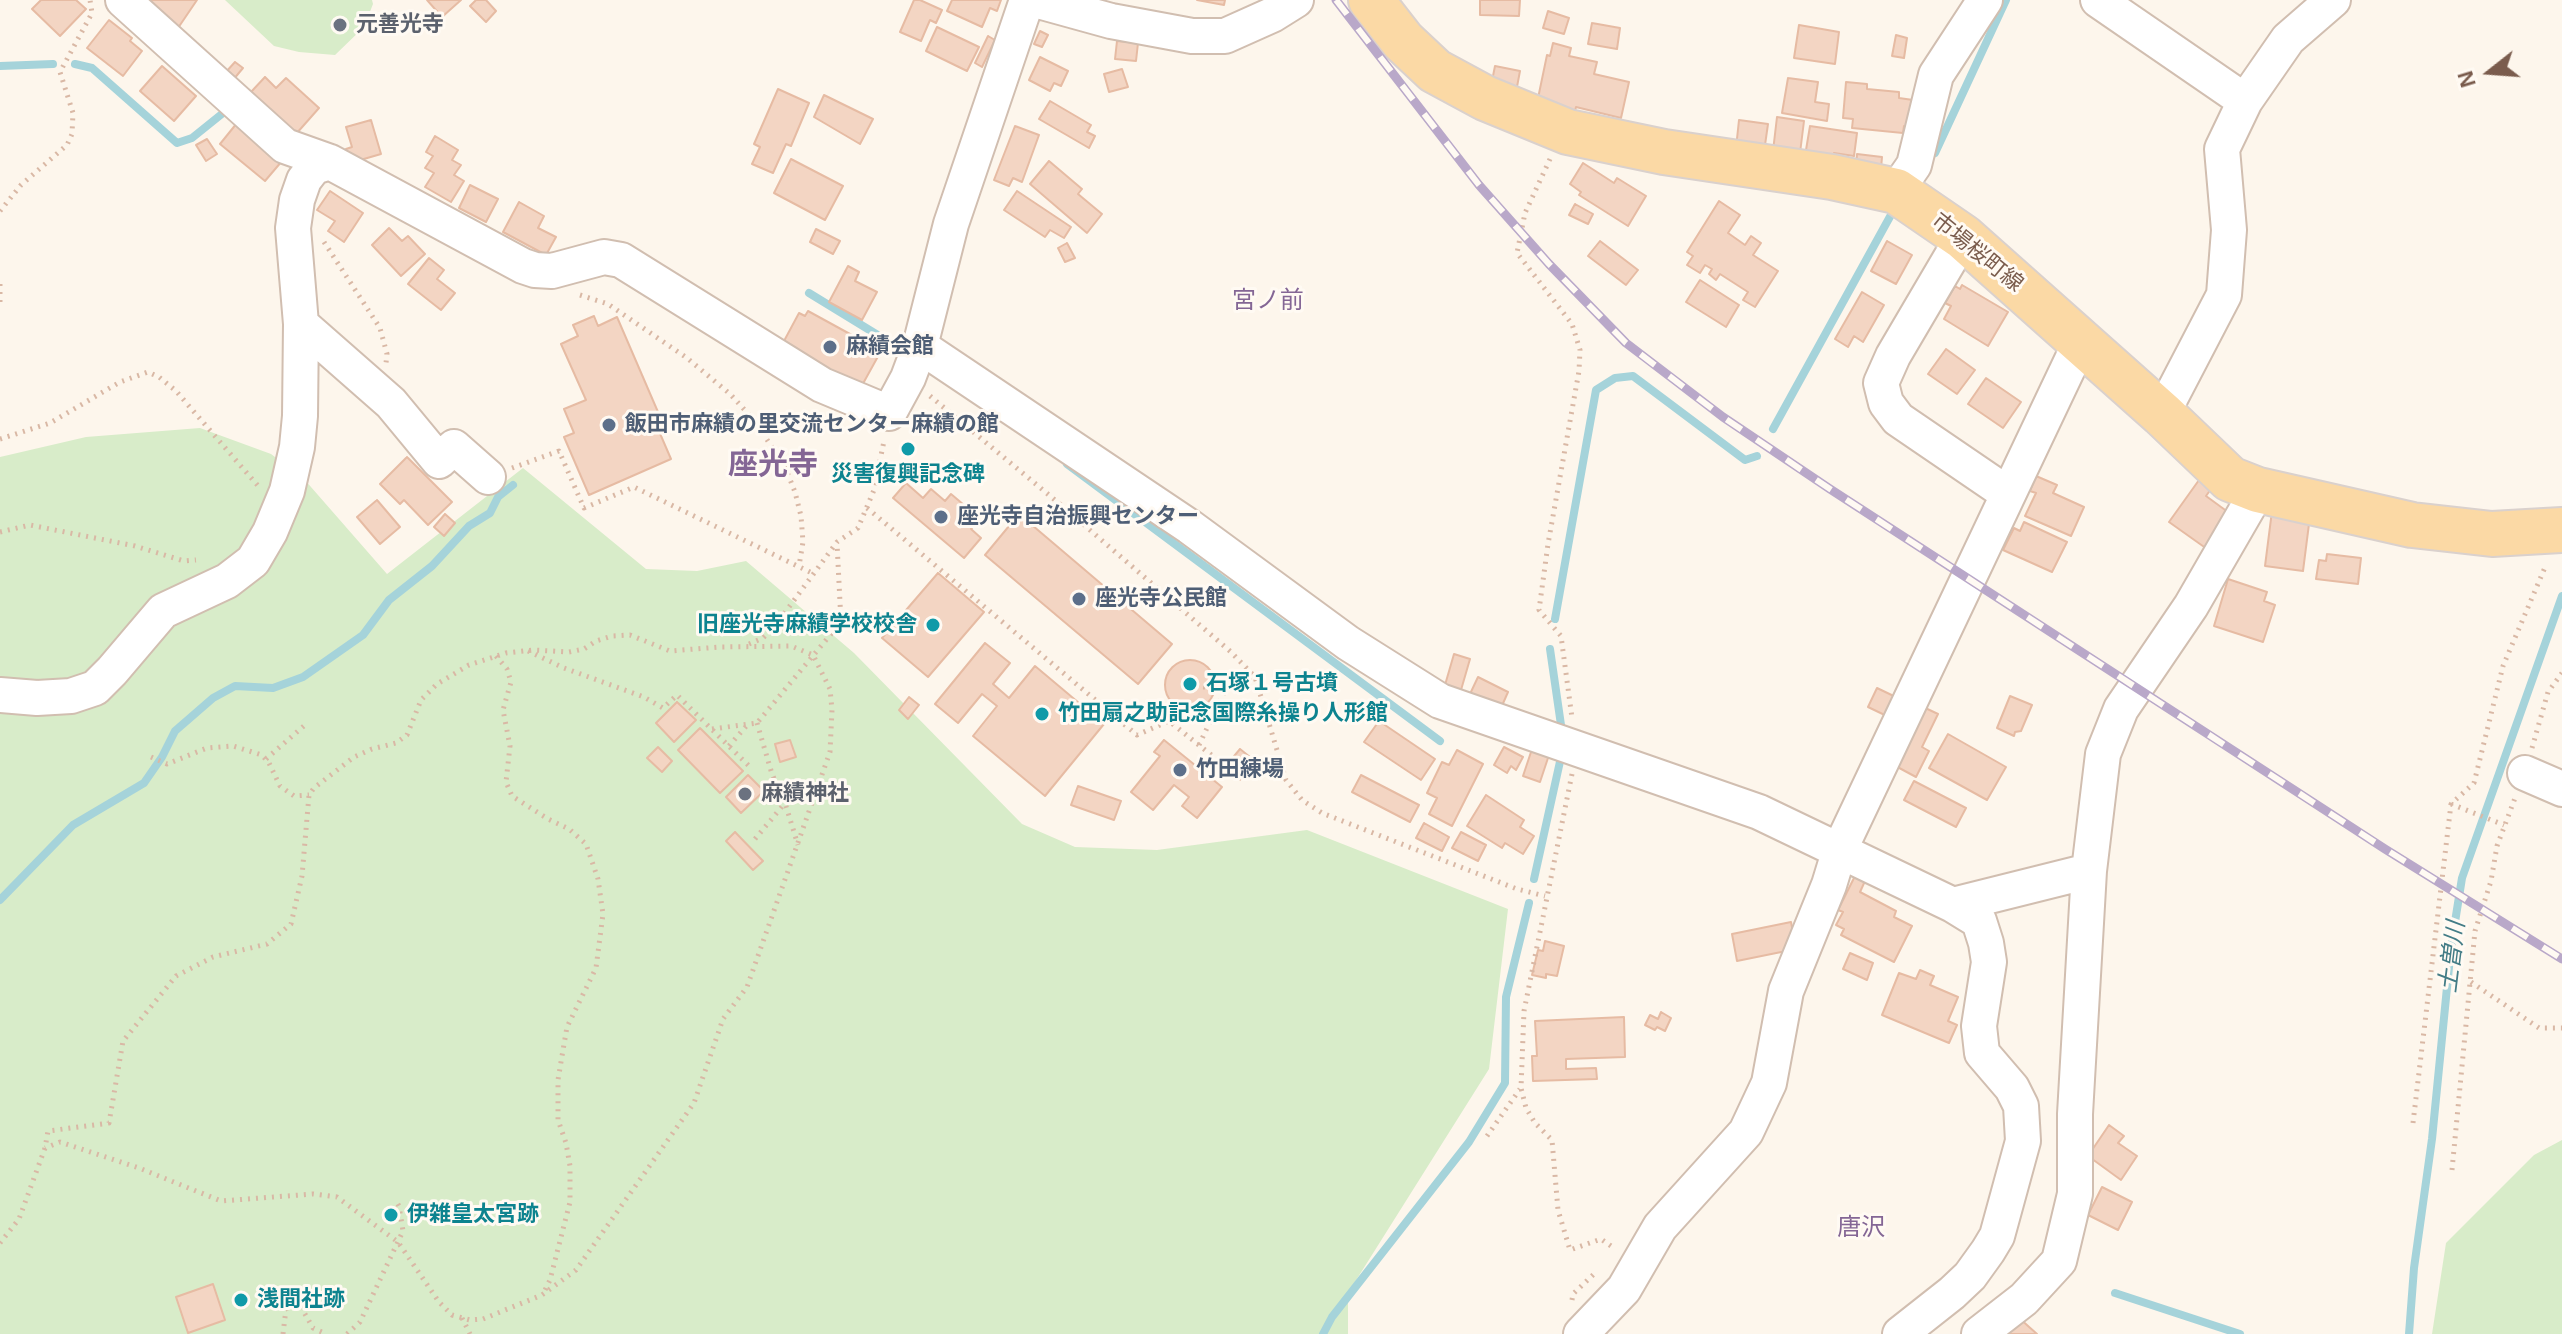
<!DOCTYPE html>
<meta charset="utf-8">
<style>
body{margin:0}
#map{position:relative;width:2562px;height:1334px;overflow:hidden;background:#fdf6ec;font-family:Arial,sans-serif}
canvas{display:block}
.north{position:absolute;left:2450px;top:32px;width:80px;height:80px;-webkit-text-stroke:6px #fffaf3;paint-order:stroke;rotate:253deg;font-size:22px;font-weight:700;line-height:32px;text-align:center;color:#7a5c4d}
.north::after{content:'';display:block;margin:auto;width:28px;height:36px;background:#7a5c4d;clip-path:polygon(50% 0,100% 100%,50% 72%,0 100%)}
</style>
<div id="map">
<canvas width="2562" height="1334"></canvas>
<div class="north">N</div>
</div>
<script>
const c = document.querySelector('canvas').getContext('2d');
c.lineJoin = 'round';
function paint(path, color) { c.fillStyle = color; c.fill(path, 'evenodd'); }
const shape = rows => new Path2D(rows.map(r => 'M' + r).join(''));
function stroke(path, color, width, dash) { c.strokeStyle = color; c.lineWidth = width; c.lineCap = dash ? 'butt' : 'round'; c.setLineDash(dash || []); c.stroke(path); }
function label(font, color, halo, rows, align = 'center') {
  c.font = font + ' Arial,"Noto Sans JP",sans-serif'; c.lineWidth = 6; c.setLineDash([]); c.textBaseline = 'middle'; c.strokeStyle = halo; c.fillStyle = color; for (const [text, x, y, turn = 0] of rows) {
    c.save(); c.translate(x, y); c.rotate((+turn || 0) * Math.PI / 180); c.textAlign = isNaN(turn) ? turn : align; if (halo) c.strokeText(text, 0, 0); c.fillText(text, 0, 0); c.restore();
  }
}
paint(shape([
 [225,0,372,0,373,4,364,27,335,55,299,52,274,46],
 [200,428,271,454,304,479,387,574,523,468,646,569,697,571,746,561,854,653,1022,824,1075,847,1157,850,1307,830,1508,909,1489,1069,1348,1293,1348,1334,0,1334,0,457,86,437],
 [2562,1140,2562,1334,2432,1334,2446,1243,2534,1155]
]), '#d8ecc9');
stroke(shape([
 [75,64,92,68,177,143,192,138,228,109],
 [0,66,53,64],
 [1935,153,2006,0],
 [809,293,894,345],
 [1773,429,1892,213],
 [1067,464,1440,741],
 [1555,619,1596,390,1615,378,1633,376,1745,460,1757,456],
 [1550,649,1561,725],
 [1534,879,1561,757],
 [0,900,73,825,144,783,162,757,175,731,213,698,235,686,273,688,303,677,363,635,389,600,432,566,469,526,490,513,498,497,513,485],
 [2115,1293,2240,1334],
 [1323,1334,1332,1317,1469,1142,1505,1083,1506,997,1529,903],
 [2409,1334,2414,1268,2432,1139,2451,947,2462,878,2562,596]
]), '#a5d3da', 8);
const building = shape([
 [41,0,76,0,86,9,60,36,32,9,41,0],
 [147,0,197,0,176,31,147,0],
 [427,0,461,0,442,17,427,0],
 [476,0,486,0,496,11,486,22,470,6,476,0],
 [914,0,920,0,942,10,936,23,930,20,921,41,900,32,914,0],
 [952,0,1001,0,997,11,990,8,982,27,947,11,952,0],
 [1197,0,1225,0,1224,5,1197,0],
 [1480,0,1520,0,1519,16,1480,15,1480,0],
 [1548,11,1569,18,1564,34,1543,28,1548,11],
 [109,20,132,38,130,41,142,51,123,76,87,48,109,20],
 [1592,23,1620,28,1617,49,1588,44,1592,23],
 [1799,25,1839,32,1835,64,1794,58,1799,25],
 [937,27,979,47,967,71,926,51,937,27],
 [1040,31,1048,35,1042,47,1034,44,1040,31],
 [1896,35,1907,38,1904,58,1892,56,1896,35],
 [988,36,995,40,982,67,975,63,988,36],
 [1117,41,1138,43,1136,61,1115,59,1117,41],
 [1553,43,1571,48,1569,56,1597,62,1594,74,1629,82,1621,118,1576,107,1575,111,1537,103,1547,55,1550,56,1553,43],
 [1040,57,1068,71,1061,86,1054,83,1050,91,1029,80,1040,57],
 [235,62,243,68,233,80,225,73,235,62],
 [162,66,196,96,174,121,140,91,162,66],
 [1495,66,1520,71,1516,92,1491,86,1495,66],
 [1122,69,1128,87,1109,92,1104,74,1122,69],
 [265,77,276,88,286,78,319,108,296,134,251,92,265,77],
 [1788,78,1818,82,1815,102,1829,104,1827,121,1782,113,1788,78],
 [1846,82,1867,84,1867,89,1899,92,1899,98,1913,100,1910,127,1904,126,1903,133,1852,128,1853,119,1843,118,1846,82],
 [778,89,809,103,791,146,786,144,773,173,752,164,760,147,754,144,778,89],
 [824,95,873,119,860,144,814,117,824,95],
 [1050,101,1091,125,1087,132,1095,136,1089,148,1039,119,1050,101],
 [1777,117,1804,121,1799,161,1773,151,1777,117],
 [371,120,381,154,350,163,346,149,352,147,346,127,371,120],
 [1739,120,1768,124,1764,152,1736,148,1739,120],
 [237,123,282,161,265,181,220,144,237,123],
 [1015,126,1039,135,1022,182,1013,178,1009,186,994,180,1015,126],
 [1810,126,1857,133,1854,156,1834,153,1833,160,1805,156,1810,126],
 [435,136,458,150,452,160,461,165,454,175,464,181,451,202,425,187,434,173,425,168,433,156,426,152,435,136],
 [207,139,217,154,206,161,196,145,207,139],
 [1857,154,1882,157,1881,169,1856,167,1857,154],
 [791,159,843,186,825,220,774,193,791,159],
 [1049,161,1082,189,1078,194,1102,214,1087,233,1030,184,1049,161],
 [1583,163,1614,183,1617,178,1646,196,1628,226,1579,195,1581,192,1570,184,1583,163],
 [470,185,498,199,486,222,459,208,470,185],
 [330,191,363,213,344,242,328,231,335,221,317,210,330,191],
 [1017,191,1071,227,1064,238,1050,230,1045,237,1004,210,1017,191],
 [1719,201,1740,215,1728,233,1745,245,1751,236,1761,243,1753,255,1778,271,1755,307,1743,300,1748,292,1720,274,1716,280,1709,274,1712,269,1705,265,1700,273,1687,265,1693,256,1687,252,1719,201],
 [519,202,544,216,538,228,556,237,546,255,503,232,519,202],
 [1575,204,1593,214,1588,224,1569,215,1575,204],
 [389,228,402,241,408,236,425,254,401,276,372,245,389,228],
 [816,229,840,241,833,254,810,242,816,229],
 [1600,241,1638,270,1626,285,1588,256,1600,241],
 [1887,241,1912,255,1896,284,1871,271,1887,241],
 [1067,243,1075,258,1065,262,1058,248,1067,243],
 [429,258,444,270,437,279,455,293,441,310,408,284,429,258],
 [848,266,859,272,855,281,877,292,862,320,829,302,848,266],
 [1700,280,1739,305,1726,327,1686,302,1700,280],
 [1962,285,2008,312,1988,346,1944,319,1951,306,1945,303,1955,286,1960,289,1962,285],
 [1862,292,1884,305,1863,342,1854,336,1848,347,1835,339,1862,292],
 [808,311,881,351,860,389,796,353,798,349,784,341,799,313,805,316,808,311],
 [594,316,598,326,617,317,658,412,652,415,671,459,589,495,564,437,574,433,564,409,586,400,561,344,578,336,573,325,594,316],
 [1946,349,1975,370,1957,394,1928,374,1946,349],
 [1986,378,2021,402,2003,428,1968,404,1986,378],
 [407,457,452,502,428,525,404,500,400,504,380,484,407,457],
 [2036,476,2057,485,2053,493,2084,507,2071,536,2025,516,2036,493,2030,491,2036,476],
 [2199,480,2211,489,2206,496,2232,515,2207,549,2169,522,2199,480],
 [906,483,923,498,931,489,945,501,951,494,964,505,960,510,976,523,971,529,981,538,964,558,893,498,906,483],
 [377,500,400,527,380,544,357,517,377,500],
 [2272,511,2310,516,2303,571,2265,566,2272,511],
 [445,514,455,523,444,536,434,527,445,514],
 [1019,514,1172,644,1138,684,985,555,1019,514],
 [2024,522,2067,542,2052,572,2003,550,2014,528,2020,531,2024,522],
 [2327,554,2361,558,2358,584,2316,579,2319,560,2326,561,2327,554],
 [938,573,984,612,928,677,882,638,938,573],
 [2228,579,2267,592,2264,601,2275,605,2263,642,2214,626,2228,579],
 [985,643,1010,663,993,684,1009,698,1035,666,1104,724,1045,796,973,736,997,706,982,694,958,723,935,704,985,643],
 [1454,654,1470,659,1461,690,1445,685,1454,654],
 '1165 685a25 25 0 1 1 50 0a25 25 0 1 1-50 0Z',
 [1478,677,1508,692,1501,708,1470,694,1478,677],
 [1877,688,1902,700,1893,719,1868,707,1877,688],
 [2010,696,2032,705,2021,731,2015,732,2014,736,1997,728,2010,696],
 [909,697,919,705,908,719,899,710,909,697],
 [677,702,696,720,674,742,656,723,677,702],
 [1919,705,1938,714,1922,747,1929,751,1916,777,1890,763,1919,705],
 [1379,721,1435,759,1421,780,1364,742,1379,721],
 [700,728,743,771,720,793,678,750,700,728],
 [1948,734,2006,767,1987,800,1929,768,1948,734],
 [790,740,796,757,780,762,775,744,790,740],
 [1164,740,1222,787,1197,818,1182,806,1189,797,1174,785,1153,810,1131,792,1160,756,1154,752,1164,740],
 [1533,746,1550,752,1540,782,1523,776,1533,746],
 [658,747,672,761,662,772,647,758,658,747],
 [1504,747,1523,757,1516,770,1511,766,1507,773,1494,765,1504,747],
 [1240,749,1255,761,1240,780,1225,767,1240,749],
 [1457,750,1483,764,1452,826,1429,814,1437,798,1427,793,1442,762,1449,765,1457,750],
 [748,775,764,791,741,813,726,797,748,775],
 [1361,775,1419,805,1410,822,1352,792,1361,775],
 [1914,781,1966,808,1956,827,1904,800,1914,781],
 [1078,786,1121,801,1114,820,1071,805,1078,786],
 [1486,795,1524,820,1520,827,1534,836,1523,854,1505,843,1502,848,1467,826,1486,795],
 [1424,823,1449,837,1442,851,1416,838,1424,823],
 [735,832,763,861,753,870,726,841,735,832],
 [1461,832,1486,845,1478,861,1452,848,1461,832],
 [1855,876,1865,881,1860,892,1896,911,1894,917,1912,926,1894,962,1841,935,1844,929,1836,925,1843,912,1838,910,1855,876],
 [1791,922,1796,949,1737,961,1732,934,1791,922],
 [1545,941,1564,946,1557,976,1546,974,1546,978,1532,975,1538,950,1543,951,1545,941],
 [1850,953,1873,963,1867,980,1843,969,1850,953],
 [1920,970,1934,976,1930,985,1958,997,1948,1021,1957,1025,1949,1043,1882,1015,1899,973,1916,979,1920,970],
 [1661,1012,1671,1018,1665,1031,1657,1027,1655,1030,1645,1025,1650,1015,1658,1019,1661,1012],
 [1624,1017,1625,1057,1566,1059,1566,1069,1596,1068,1597,1079,1533,1081,1532,1056,1537,1056,1535,1021,1624,1017],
 [2109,1125,2124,1136,2118,1143,2137,1156,2121,1180,2088,1156,2109,1125],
 [2102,1187,2132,1202,2118,1230,2088,1215,2102,1187],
 [213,1284,225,1320,188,1333,176,1297,213,1284],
 [2018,1317,2037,1334,2003,1334,2018,1317]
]);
paint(building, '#f3d5c3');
stroke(building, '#e6bba3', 2);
const minor = shape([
 [123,0,285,146,330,162,523,266,535,270,552,271,604,257,621,260,822,385,889,413,908,378,920,346,951,224,1027,0],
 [1035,0,1111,21,1192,36,1225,36,1272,15,1296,0],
 [2098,0,2245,101],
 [1896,191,1914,165,1936,75,1985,0],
 [1963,237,1893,356,1881,383,1886,403,1898,419,2008,494],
 [301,324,391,403,439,461,454,447,488,477],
 [920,346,1190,527,1348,643,1440,701,1759,812,1953,905,2089,871],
 [2162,414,2224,295,2229,230,2222,149,2245,101,2288,39,2333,0],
 [0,695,37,698,71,696,95,688,112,671,163,611,227,581,253,561,270,532,287,491,297,447,300,416,301,324,293,228,297,200,304,180,314,167,330,162],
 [2525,773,2562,789],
 [1581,1334,1624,1289,1660,1227,1746,1132,1769,1083,1786,991,1829,885,1840,849,2081,341],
 [1900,1334,1952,1293,1970,1276,1988,1251,1997,1236,2023,1141,2021,1106,2012,1088,1982,1053,1979,1026,1989,962,1986,943,1979,921,1953,905],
 [1979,1334,2024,1299,2059,1261,2075,1194,2075,1114,2089,871,2103,754,2121,709,2191,606,2258,490]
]);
const major = shape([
 [1371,0,1403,41,1435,71,1485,98,1568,132,1664,152,1832,177,1896,191,1963,237,2162,414,2230,479,2258,490,2412,525,2492,534,2562,530]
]);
stroke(minor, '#d1beb0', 38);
stroke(major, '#dad1cd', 48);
stroke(shape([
 [1550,159,1525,213,1517,253,1572,324,1580,350,1579,371,1548,544,1539,610,1561,636,1572,718],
 [0,211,21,185,67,145,72,134,73,113,60,72,92,13,90,0],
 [324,242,380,328,387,354,386,363],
 [0,284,0,306],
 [580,295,608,304,687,358,730,394,754,420,785,467,795,492,801,516,803,542,799,566],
 [930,396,1061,505,1231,652,1255,677,1286,780,1302,800,1322,813,1517,889,1545,896],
 [0,439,50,423,120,382,148,372,159,377,176,391,259,487],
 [512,468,559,451,584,508,634,487,814,574],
 [867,508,1137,735,1169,721,1215,758],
 [0,532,30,525,135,546,184,561,196,560],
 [749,644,763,638,775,626,837,542,858,528,874,490,884,441],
 [528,651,564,668,644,697,663,708,677,695,749,766],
 [496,656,507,669,511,682,503,710,510,746,506,782,512,796,548,819,569,829,586,844,598,879,603,914,596,968,567,1027,562,1056,558,1080,558,1120,566,1143,570,1166,570,1202,550,1280,543,1294],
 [1203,687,1226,688],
 [757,723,772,774,785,803,798,845],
 [712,729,757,723,841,622,837,543],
 [1199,745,1226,688,1255,677],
 [729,746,748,724],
 [2532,748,2548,692,2562,673],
 [151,757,167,764,207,748,233,746,262,755,269,763,280,786,294,796,309,795],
 [266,759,305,725],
 [1572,774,1524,1011,1521,1088,1526,1108,1535,1123,1552,1140,1558,1210,1570,1250,1601,1239,1611,1246,1610,1251],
 [2451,804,2504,825],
 [755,839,785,803],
 [2471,982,2539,1028,2562,1028],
 [2413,1123,2451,804,2474,783,2503,666,2546,565],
 [1487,1136,1520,1089],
 [2452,1170,2475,931,2491,881,2497,846,2515,798],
 [0,1243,19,1219,45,1148,48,1131,109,1123,123,1041,176,976,213,957,267,944,291,924,302,876,309,795,314,788,354,757,372,749,396,743,407,735,421,700,437,684,469,665,506,653,533,650,569,652,584,649,596,641,612,636,630,635,670,651,720,647,791,646,813,655,830,689,832,710,830,752,747,987,723,1019,694,1103,576,1270,542,1295,483,1319,470,1320,452,1315,439,1302,398,1242,337,1197,313,1194,221,1201,139,1168,60,1142,45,1148],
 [1572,1300,1573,1294,1596,1272],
 [462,1318,470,1334],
 [283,1334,286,1309,301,1307,313,1328,326,1334],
 [347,1334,360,1322,403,1231,399,1206,395,1199]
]), '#d9b8a5', 5, [2, 6]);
stroke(minor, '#fff', 34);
stroke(major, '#fbd9a5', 44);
const rail = shape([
 [1336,0,1479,185,1549,264,1626,343,1723,417,1830,489,2385,849,2562,959]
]);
stroke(rail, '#b9a8c9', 9);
stroke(rail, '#fffaf3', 6, [18]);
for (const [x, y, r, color] of [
 [340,25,8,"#6b7280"],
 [830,347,8,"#5c6f8a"],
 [609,425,8,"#5c6f8a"],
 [908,449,8,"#0f9aa8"],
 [941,517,8,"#5c6f8a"],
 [1079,599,8,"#5c6f8a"],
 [933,625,8,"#0f9aa8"],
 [1190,684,8,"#0f9aa8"],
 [1042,714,8,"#0f9aa8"],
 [1180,770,8,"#5c6f8a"],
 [745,794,8,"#6b7280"],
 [391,1215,8,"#0f9aa8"],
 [241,1300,8,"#0f9aa8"]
]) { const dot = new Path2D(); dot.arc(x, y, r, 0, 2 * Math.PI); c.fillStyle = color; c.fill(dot); stroke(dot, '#fffaf3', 3); }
label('bold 22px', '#5b616d', '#fffaf3', [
 ["元善光寺",356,25],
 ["麻績神社",761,794]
], 'left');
label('22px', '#7a5c4d', '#fffaf3', [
 ["市場桜町線",1977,253,39]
]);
label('bold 22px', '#4e5e75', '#fffaf3', [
 ["麻績会館",846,347],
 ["飯田市麻績の里交流センター麻績の館",625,425],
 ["座光寺自治振興センター",957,517],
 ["座光寺公民館",1095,599],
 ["竹田練場",1196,770]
], 'left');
label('bold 22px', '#0d838f', '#fffaf3', [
 ["災害復興記念碑",908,475,"center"],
 ["旧座光寺麻績学校校舎",917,625,"right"],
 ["石塚１号古墳",1206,684],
 ["竹田扇之助記念国際糸操り人形館",1058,714],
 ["伊雑皇太宮跡",407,1215],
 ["浅間社跡",257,1300]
], 'left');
label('24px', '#846695', '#fffaf3', [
 ["宮ノ前",1268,301],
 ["唐沢",1861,1228]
]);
label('italic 24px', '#437c86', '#fffaf3', [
 ["土曽川",2453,957,-83]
]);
label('bold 30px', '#846695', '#fffaf3', [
 ["座光寺",773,466]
]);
</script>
